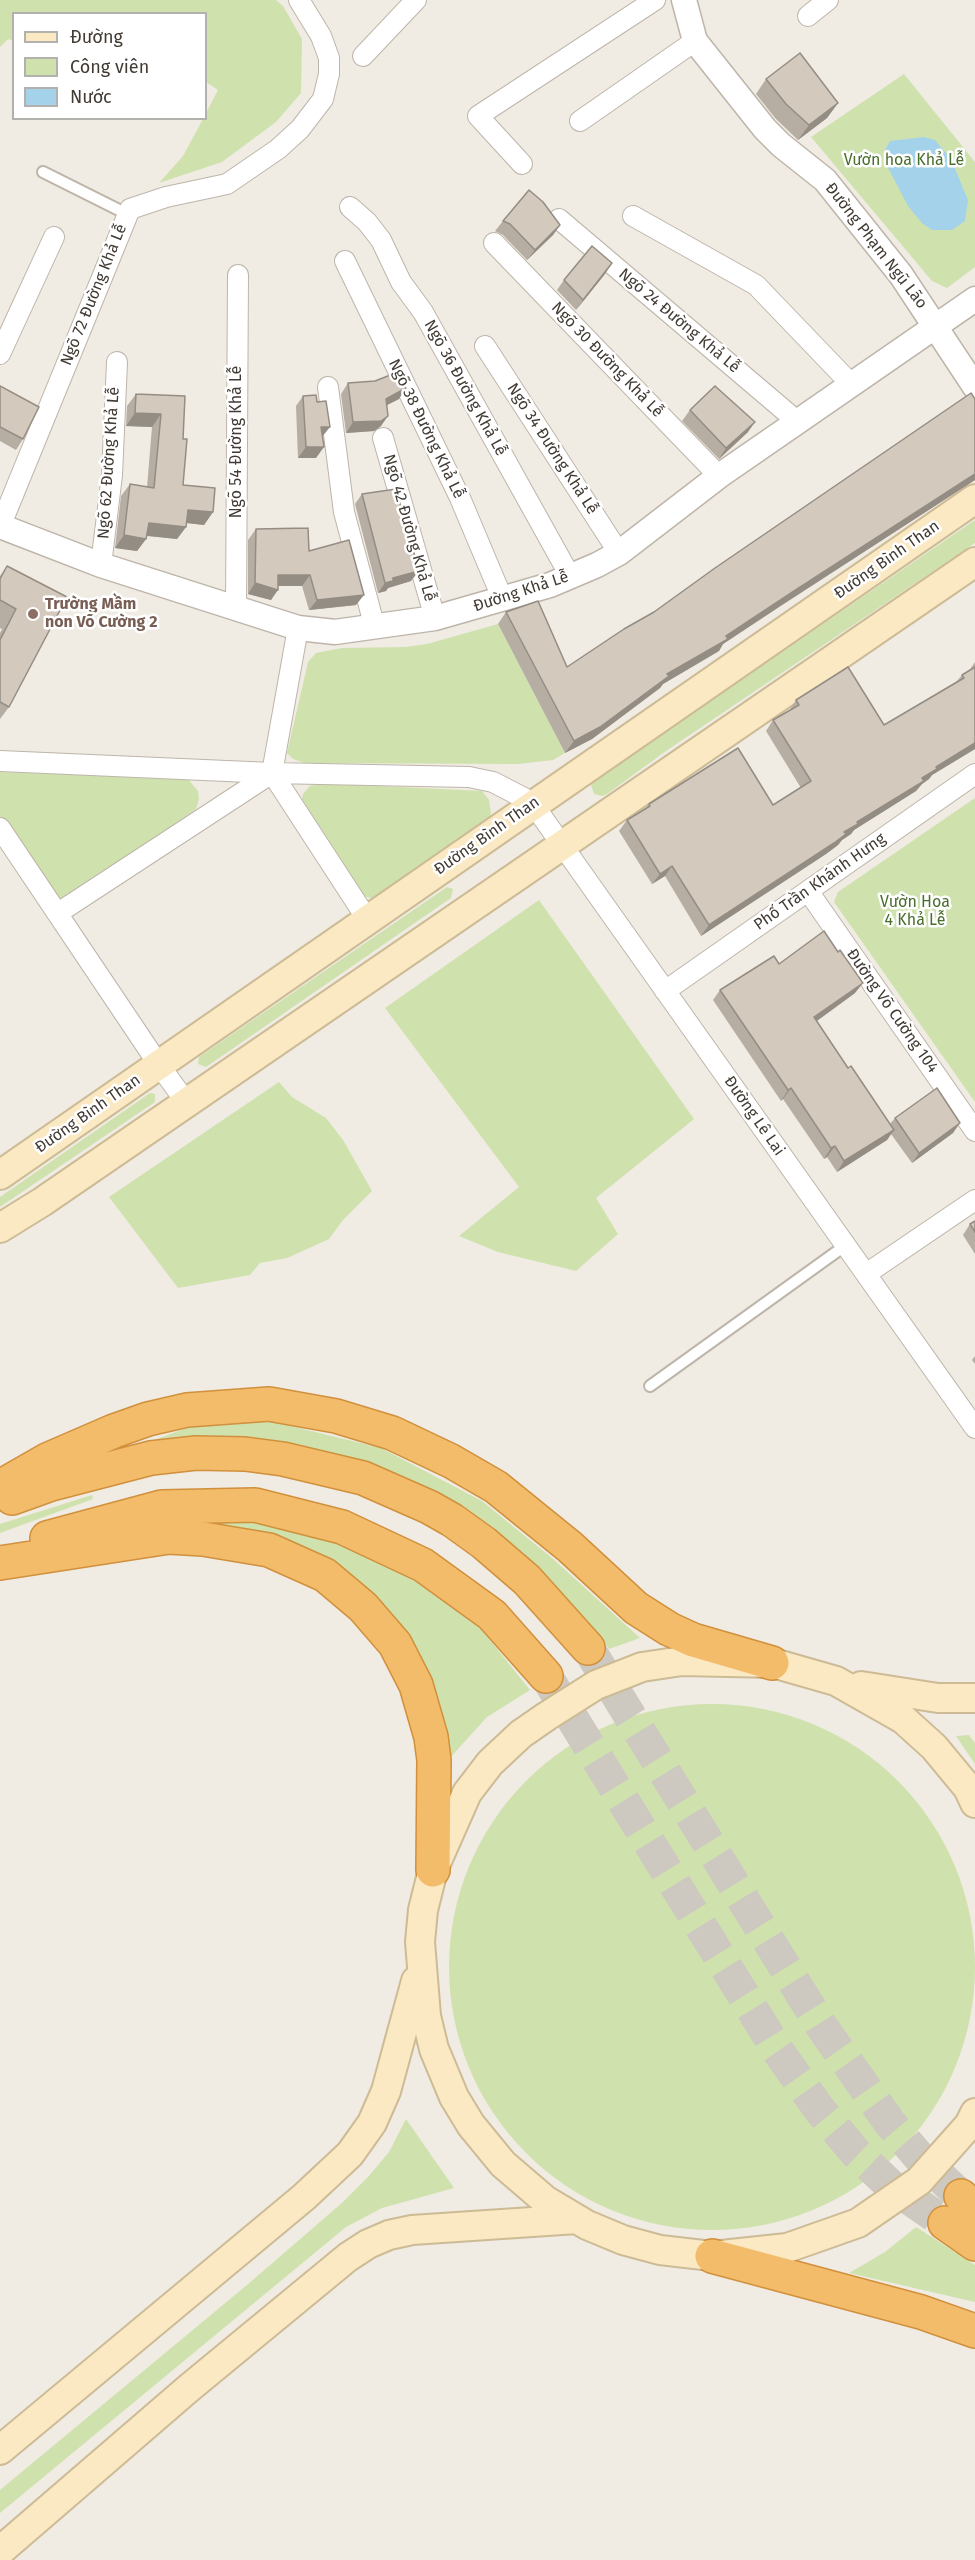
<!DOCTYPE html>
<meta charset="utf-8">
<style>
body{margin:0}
#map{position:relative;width:975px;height:2560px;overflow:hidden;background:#f0ebe3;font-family:"Fira Sans",sans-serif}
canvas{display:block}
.legend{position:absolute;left:12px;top:12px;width:195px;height:108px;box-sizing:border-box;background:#fff;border:2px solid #b3b1ae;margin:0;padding:8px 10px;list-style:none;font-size:18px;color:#423b34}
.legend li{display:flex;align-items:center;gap:12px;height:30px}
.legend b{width:30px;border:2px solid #b3b1ae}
</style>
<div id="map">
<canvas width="975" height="2560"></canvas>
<ul class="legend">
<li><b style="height:8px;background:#fae9c3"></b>Đường</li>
<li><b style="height:16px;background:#cfe2ae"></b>Công viên</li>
<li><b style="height:16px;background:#a3d2ea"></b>Nước</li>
</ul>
</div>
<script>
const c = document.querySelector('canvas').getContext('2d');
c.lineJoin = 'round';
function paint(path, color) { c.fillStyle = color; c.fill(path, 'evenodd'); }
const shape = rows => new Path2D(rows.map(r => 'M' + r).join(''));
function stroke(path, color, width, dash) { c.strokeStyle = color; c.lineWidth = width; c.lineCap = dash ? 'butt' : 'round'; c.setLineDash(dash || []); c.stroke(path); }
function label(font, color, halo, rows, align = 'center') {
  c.font = font + ' "Fira Sans",sans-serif'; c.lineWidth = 5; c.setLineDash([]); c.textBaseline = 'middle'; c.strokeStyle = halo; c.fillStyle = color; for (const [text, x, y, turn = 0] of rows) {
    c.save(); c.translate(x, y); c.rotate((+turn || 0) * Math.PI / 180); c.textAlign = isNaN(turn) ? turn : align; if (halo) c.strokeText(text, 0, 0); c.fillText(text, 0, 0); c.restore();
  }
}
paint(shape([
 [0,0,276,0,283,6,302,39,301,93,276,122,222,162,159,183,183,156,203,119,206,118,206,113,218,90,206,82,206,14,14,14,13,41,8,39,0,47],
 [904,74,975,162,975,267,947,288,932,281,811,137],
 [975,520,975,543,666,751,607,794,602,796,594,794,591,785,596,779],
 [498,624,565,753,553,760,518,764,305,763,293,759,287,753,308,662,316,653,342,648,406,647,427,644],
 [0,772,188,779,198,791,199,799,196,809,73,897,63,900,56,899,0,823],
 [318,783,482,791,489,800,491,813,489,822,376,899,367,897,360,894,301,804,303,794,310,786],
 [975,798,975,1102,834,902,838,892],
 [447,887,453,889,451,898,206,1067,198,1064,199,1057],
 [539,900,694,1119,596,1198,618,1234,576,1271,498,1252,459,1236,519,1187,385,1008],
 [279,1082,292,1097,326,1118,343,1140,372,1191,343,1220,329,1239,287,1258,260,1263,250,1275,178,1288,109,1197],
 [150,1093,155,1094,155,1102,0,1207,0,1197],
 [270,1421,381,1448,482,1501,552,1558,640,1638,609,1649,600,1636,536,1570,264,1440,151,1441,203,1422],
 [92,1495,93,1499,0,1533,0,1524],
 [255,1515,338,1537,414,1575,478,1625,530,1690,487,1717,448,1760,333,1568,252,1530,174,1518],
 '449 1967a263 263 0 1 1 526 0a263 263 0 1 1-526 0Z',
 [969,1735,975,1743,975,1764,956,1736],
 [406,2119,454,2188,382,2208,346,2227,0,2513,0,2490,247,2285,343,2202,368,2177,389,2152],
 [916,2227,975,2265,975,2302,849,2273,885,2252]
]), '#cfe2ae');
paint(shape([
 [924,137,935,140,951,159,968,200,965,221,952,230,932,230,922,223,908,206,885,162,886,148,890,141]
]), '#a3d2ea');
stroke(shape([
 [588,1648,820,2024,890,2123,920,2158,961,2196],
 [546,1676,778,2051,819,2109,855,2152,890,2185,945,2223]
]), '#cdc8c0', 33, [33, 16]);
const service = shape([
 [43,172,127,214],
 [650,1386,846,1245]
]);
const minor = shape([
 [808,16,828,0],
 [363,56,416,0],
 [580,121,695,41],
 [522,164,478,116,655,0],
 [350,207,367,222,381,240,401,282,423,312,570,576],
 [633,216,756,285,851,384],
 [559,219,798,422],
 [494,243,719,476],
 [345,261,460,498,503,600],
 [485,346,619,553],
 [0,354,54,237],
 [328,387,344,512,375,628],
 [383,438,435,618],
 [0,527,130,209,166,197,227,184,278,149,300,129,323,99,329,74,329,58,321,36,299,0],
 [101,565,112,475,117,362],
 [236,609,238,275],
 [298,628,272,773,367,919],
 [0,761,272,773,469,777,493,782,524,798,533,804,562,845,975,1428],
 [0,828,159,1065,186,1102],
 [808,891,975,1131],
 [58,913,272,773],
 [665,991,975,774],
 [866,1274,975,1200]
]);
const tertiary = shape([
 [684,0,695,41,765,129,781,145,825,180,901,275,975,387],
 [0,526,101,565,298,628,335,632,435,618,550,585,597,565,619,553,719,476,975,299]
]);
const secondary = shape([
 [0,1175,975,499],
 [0,1228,42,1202,975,562],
 [861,1686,938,1698,975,1698],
 [975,1803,968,1788,934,1747,903,1719,836,1681,773,1663,682,1661,642,1667,596,1685,547,1716,521,1734,490,1763,467,1793,433,1870,423,1910,420,1942,426,2016,434,2049,454,2097,471,2125,503,2164,545,2200,587,2225,623,2240,660,2250,712,2256,787,2248,858,2223,919,2181,969,2125,975,2113],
 [0,2450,304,2197,350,2154,372,2123,386,2091,416,1981],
 [0,2551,189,2388,348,2257,368,2244,389,2235,412,2230,577,2219]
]);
const motorway = shape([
 [0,1487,47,1460,114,1431,148,1419,187,1410,269,1404,336,1416,392,1433,451,1461,496,1487,570,1547,636,1608,669,1629,693,1640,772,1663],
 [12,1498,51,1484,151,1458,196,1453,245,1454,283,1459,363,1478,429,1507,452,1520,484,1543,527,1580,588,1648],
 [47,1538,162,1507,255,1505,342,1527,423,1565,492,1615,546,1676],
 [0,1563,169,1537,203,1539,269,1550,325,1575,363,1607,395,1644,416,1685,431,1737,434,1760,433,1870],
 [961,2196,975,2209],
 [945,2223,975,2244],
 [712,2256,921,2312,975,2331]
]);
stroke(service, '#beb5aa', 14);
stroke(minor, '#beb5aa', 22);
stroke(tertiary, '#beb5aa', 27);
stroke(secondary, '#cdbb96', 32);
stroke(motorway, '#d1903c', 36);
stroke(service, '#fff', 10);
stroke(minor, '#fff', 20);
stroke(tertiary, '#fff', 24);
stroke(secondary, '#fae9c3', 28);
stroke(motorway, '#f3bc6b', 33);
paint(shape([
 [766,79,838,103,827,118,798,140,776,119,756,94],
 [503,221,560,225,553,235,527,260,503,235,495,231],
 [605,274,576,310,557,290,564,280],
 [348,383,399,399,387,405,381,426,374,431,346,433,341,394],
 [0,386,23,439,16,450,0,441],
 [136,394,185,396,183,439,183,485,213,512,204,525,186,523,186,527,177,539,147,536,146,539,137,551,115,548,121,496,130,484,147,487,152,427,126,426,127,406],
 [303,396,322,437,316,458,298,458,296,406],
 [975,399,975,480,782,605,723,644,719,651,663,684,660,688,592,739,565,753,498,624,506,612,567,667,654,612],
 [690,410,748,432,719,459,682,421],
 [362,494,411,581,388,588,386,591,378,593,355,504],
 [256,529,309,551,356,605,309,610,302,586,278,586,271,600,248,594,248,540],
 [7,566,67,597,9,707,0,719,0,633,2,629,0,628,0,576],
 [975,662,975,749,932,775,929,779,922,784,916,791,854,830,851,834,842,840,838,845,826,854,701,936,665,876,652,884,619,831,627,820,646,808,649,804,773,805,801,788,766,731,773,720,789,711,796,700,884,725,957,681,962,675,969,671],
 [720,990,855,993,817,1021,848,1068,890,1124,895,1118,953,1133,912,1163,891,1134,887,1140,837,1172,827,1157,824,1159,783,1099,781,1101,713,1000],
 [975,1221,975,1254,963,1235,970,1224],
 [975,1356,975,1364,972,1360]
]), '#b6ada3');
paint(shape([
 [838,103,827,118,798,140,809,125],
 [560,225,553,235,527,260,535,250],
 [612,263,605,274,576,310,583,300],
 [406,388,399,399,379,409,386,399],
 [135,413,161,414,152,427,126,426],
 [388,416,381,426,374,431,346,433,353,422],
 [755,422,748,432,719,459,726,448],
 [321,427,330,427,322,437],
 [306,447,324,447,316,458,298,458],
 [975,474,975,480,782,605,723,644,719,651,663,684,660,688,592,739,565,753,574,741,667,674,791,593],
 [188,510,213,512,204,525,179,522],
 [149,523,186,527,177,539,140,535],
 [124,535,146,539,137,551,115,548],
 [419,571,411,581,388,588,386,591,378,593,385,583,393,578],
 [278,575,310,575,302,586,270,586],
 [255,583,278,590,271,600,248,594],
 [364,595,356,605,309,610,317,600],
 [975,743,975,749,932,775,929,779,922,784,916,791,854,830,851,834,842,840,838,845,826,854,701,936,709,925,844,832,857,822,922,778,936,767],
 [672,866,665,876,652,884,660,874],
 [863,983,855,993,807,1028,814,1017],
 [791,1088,783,1099,781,1101,788,1090],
 [960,1123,953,1133,912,1163,919,1153],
 [894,1130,887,1140,837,1172,844,1161],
 [835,1146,827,1157,824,1159,831,1148]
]), '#948d84');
const building = shape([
 [800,53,838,103,809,125,786,104,766,79,800,53],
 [529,190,543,202,560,225,535,250,510,224,503,221,529,190],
 [592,246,612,263,583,300,564,280,592,246],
 [398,372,406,388,386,399,388,416,381,421,353,422,348,383,375,381,398,372],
 [0,386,39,407,23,439,0,427,0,386],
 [715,386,755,422,726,448,690,410,715,386],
 [971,393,975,399,975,474,791,593,726,636,728,639,667,674,669,676,600,727,574,741,506,612,538,601,567,667,624,629,654,612,715,568,971,393],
 [136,394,185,396,183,439,187,439,183,485,215,488,213,512,188,510,186,527,149,523,146,539,124,535,130,484,154,488,161,414,135,413,136,394],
 [316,395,317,402,326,401,330,427,321,427,324,447,306,447,303,396,316,395],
 [396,489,419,571,393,578,393,581,385,583,362,494,396,489],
 [308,528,309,551,349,540,364,595,317,600,310,575,278,575,278,590,255,583,256,529,308,528],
 [7,566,67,597,9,707,0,702,0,640,16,609,0,600,0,579,7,566],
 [848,667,884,725,964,678,962,675,975,667,975,743,936,767,937,769,922,778,924,781,857,822,858,824,844,832,846,834,834,843,709,925,672,866,660,874,627,820,650,806,649,804,738,748,773,805,811,781,773,720,799,705,796,700,848,667],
 [824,931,838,952,840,950,863,983,814,1017,848,1068,851,1066,894,1130,844,1161,835,1146,831,1148,791,1088,788,1090,720,990,774,956,779,964,824,931],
 [937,1088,960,1123,919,1153,895,1118,937,1088],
 [975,1221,975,1232,970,1224,975,1221]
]);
paint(building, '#d4c9bd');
stroke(building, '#948d84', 1.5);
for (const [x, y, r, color] of [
 [33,614,6,"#8d6e63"]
]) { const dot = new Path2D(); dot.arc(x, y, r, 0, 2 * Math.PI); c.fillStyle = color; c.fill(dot); stroke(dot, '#fff', 2); }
label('16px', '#4a6e2c', '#fff', [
 ["Vườn hoa Khả Lễ",904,161],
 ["Vườn Hoa",915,903],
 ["4 Khả Lễ",915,921]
]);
label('16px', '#423b34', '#fff', [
 ["Đường Phạm Ngũ Lão",876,246,52],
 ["Ngõ 72 Đường Khả Lễ",94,295,-68],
 ["Ngõ 24 Đường Khả Lễ",679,321,40],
 ["Ngõ 30 Đường Khả Lễ",607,360,46],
 ["Ngõ 36 Đường Khả Lễ",465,388,61],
 ["Ngõ 38 Đường Khả Lễ",426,429,64],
 ["Ngõ 54 Đường Khả Lễ",237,442,-90],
 ["Ngõ 34 Đường Khả Lễ",552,449,57],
 ["Ngõ 62 Đường Khả Lễ",109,463,-86],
 ["Ngõ 42 Đường Khả Lễ",409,528,74],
 ["Đường Bình Than",887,560,-35],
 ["Đường Khả Lễ",521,592,-18],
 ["Đường Bình Than",487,836,-35],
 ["Phố Trần Khánh Hưng",820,882,-35],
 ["Đường Võ Cường 104",892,1011,55],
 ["Đường Bình Than",88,1114,-35],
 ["Đường Lê Lai",754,1116,55]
]);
label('bold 16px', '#785e54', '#fff', [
 ["Trường Mầm",45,605],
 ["non Võ Cường 2",45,623]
], 'left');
</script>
